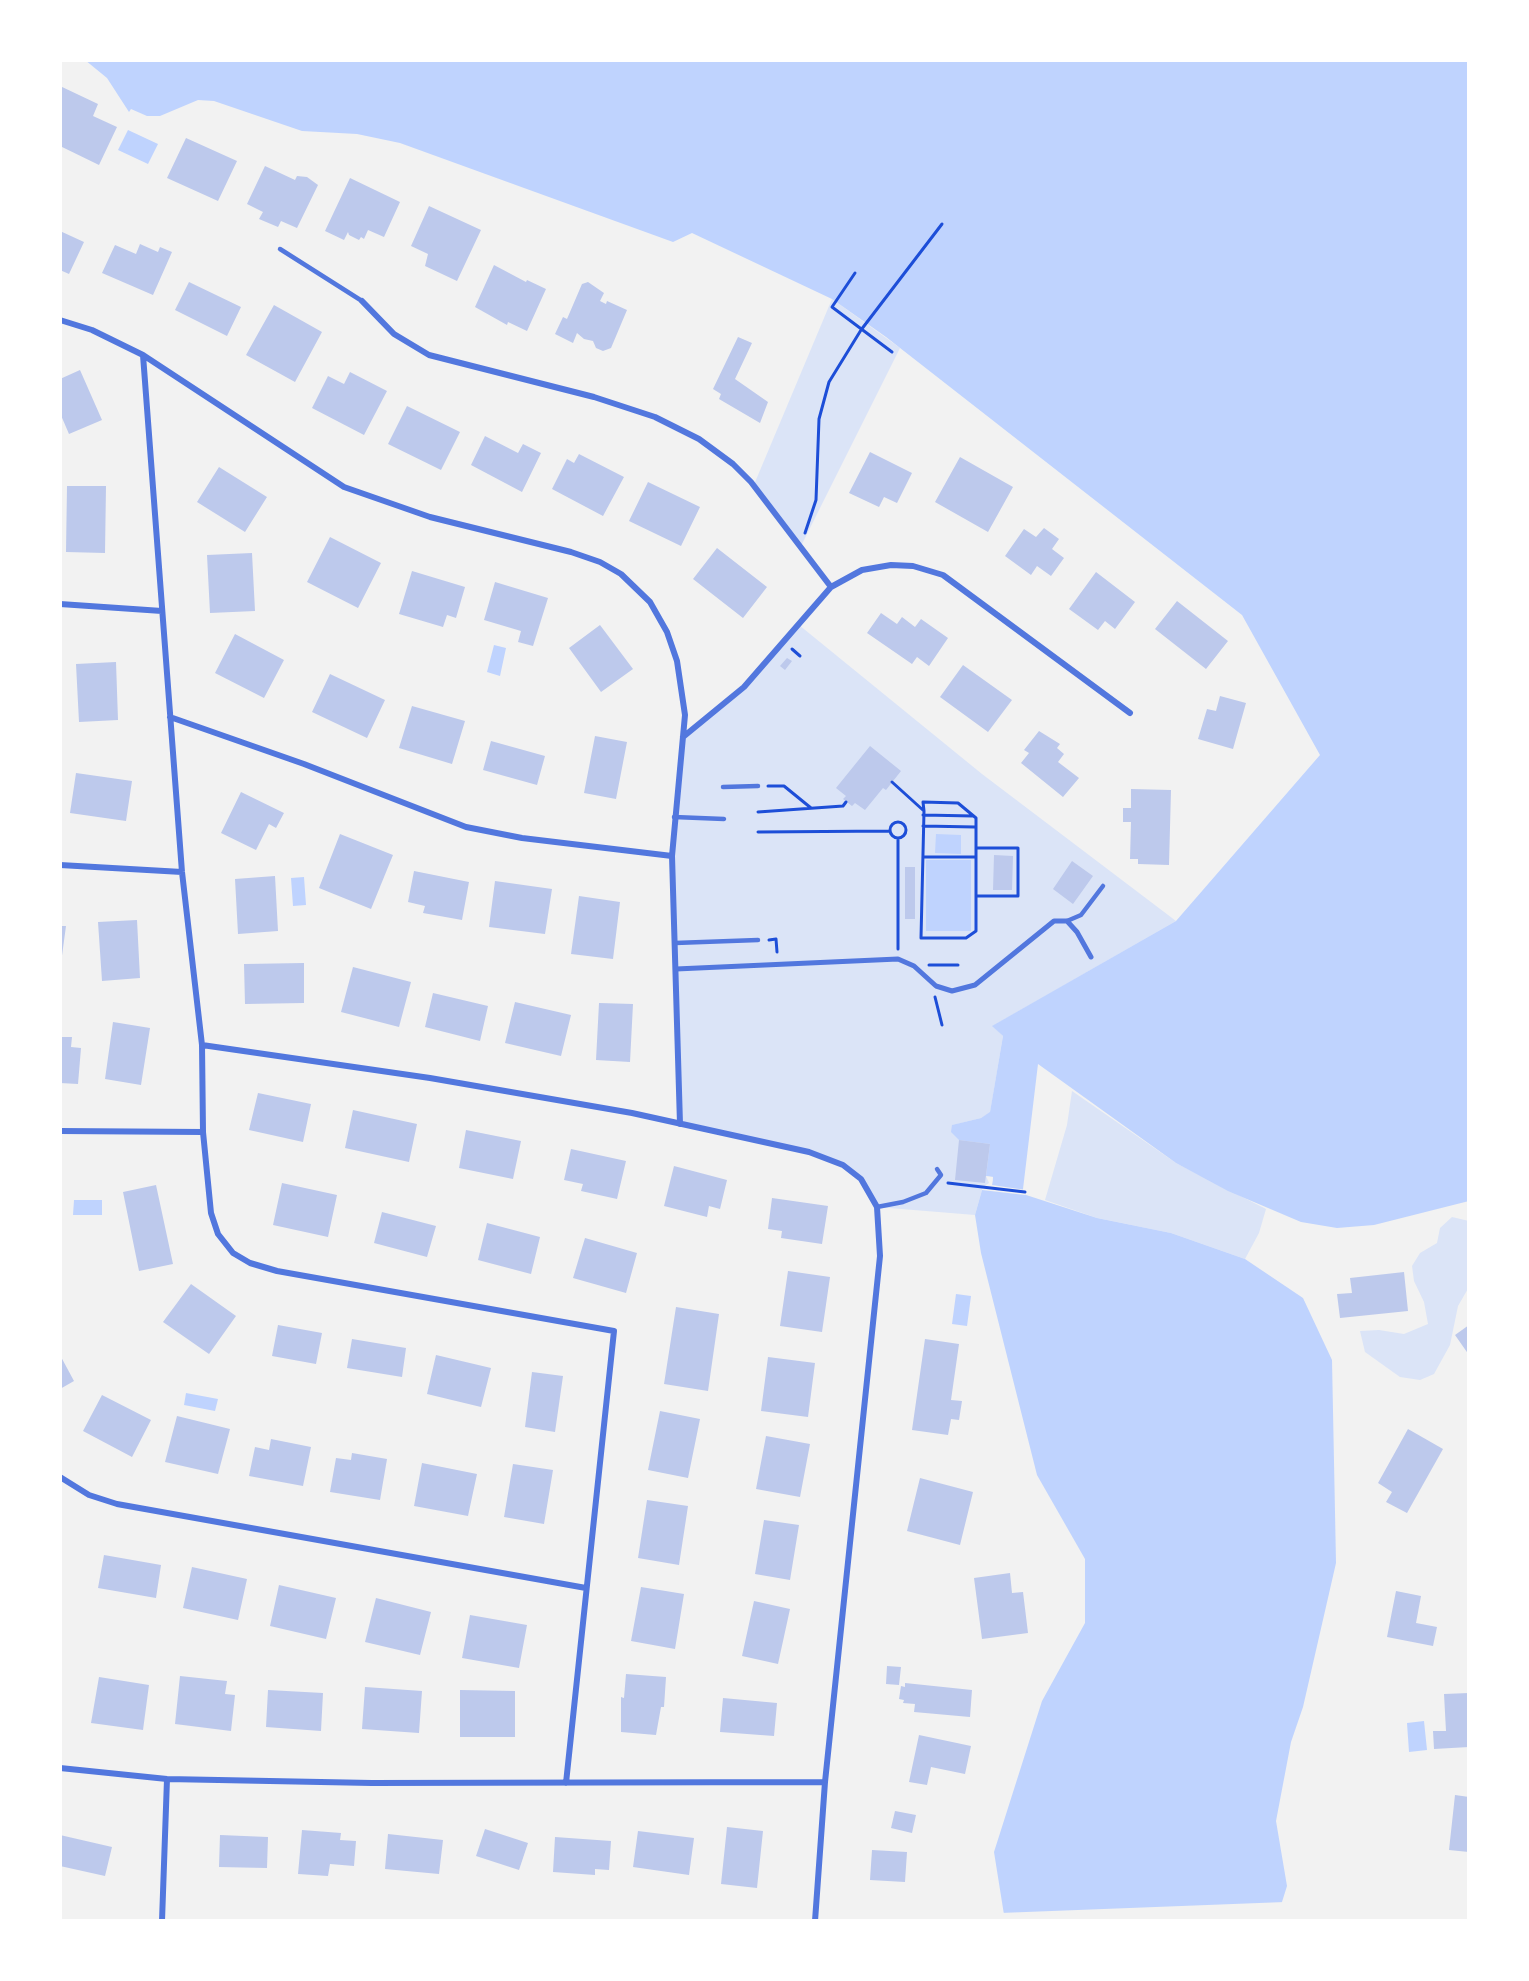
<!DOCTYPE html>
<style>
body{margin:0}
#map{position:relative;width:1529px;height:1981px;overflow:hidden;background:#f2f2f2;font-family:Mulish,sans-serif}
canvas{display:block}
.frame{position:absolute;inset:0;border:62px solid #fff;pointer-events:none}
</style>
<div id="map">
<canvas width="1529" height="1981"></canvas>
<div class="frame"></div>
</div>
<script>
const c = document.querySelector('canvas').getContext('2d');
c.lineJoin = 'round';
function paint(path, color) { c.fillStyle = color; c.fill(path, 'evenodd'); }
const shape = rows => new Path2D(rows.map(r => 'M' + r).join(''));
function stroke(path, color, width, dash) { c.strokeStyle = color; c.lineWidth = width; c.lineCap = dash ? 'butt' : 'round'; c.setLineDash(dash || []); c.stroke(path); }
paint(shape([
 [832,299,900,348,800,548,753,487],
 [799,625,982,774,1176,921,993,1026,1003,1036,990,1113,981,1118,953,1125,990,1144,992,1185,982,1190,975,1215,877,1207,861,1179,830,1159,680,1124,672,856,683,737,729,700],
 [1072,1091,1176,1163,1266,1209,1259,1233,1245,1259,1171,1233,1097,1218,1045,1200,1067,1125],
 [1452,1217,1469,1221,1469,1287,1458,1306,1450,1345,1434,1374,1420,1380,1400,1377,1365,1352,1360,1331,1379,1330,1404,1334,1428,1324,1424,1302,1414,1281,1412,1266,1420,1253,1437,1243,1440,1228]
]), '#dbe4f7');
paint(shape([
 [85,60,1469,60,1469,1201,1374,1225,1337,1228,1301,1222,1228,1191,1176,1163,1038,1064,1023,1189,1023,1194,1097,1218,1171,1233,1245,1259,1303,1298,1332,1360,1336,1563,1303,1707,1291,1742,1276,1821,1287,1886,1276,1921,1005,1921,994,1852,1042,1701,1085,1623,1085,1559,1037,1475,981,1253,975,1215,982,1190,992,1185,993,1177,986,1176,990,1144,959,1140,951,1132,952,1125,981,1118,990,1112,1003,1036,992,1026,1176,921,1320,755,1242,615,886,337,832,299,692,233,673,242,400,143,357,134,302,131,214,101,198,100,160,116,147,116,131,109,129,112,107,78],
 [128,130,158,144,148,164,118,150],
 [494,645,506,648,500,676,487,672],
 [936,834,961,835,961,854,935,853],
 [926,860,971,860,971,931,926,931],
 [304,877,306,905,293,906,291,878],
 [74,1200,102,1200,102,1215,73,1215],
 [956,1294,971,1296,967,1326,952,1324],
 [186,1393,218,1399,215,1411,184,1405],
 [1424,1721,1427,1750,1409,1752,1407,1723]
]), '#bfd3fe');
paint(shape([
 [986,1176,993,1177,992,1185,1026,1190,1025,1195,982,1190,983,1187,989,1183],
 [1285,1902,1279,1921,1002,1921,1000,1913]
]), '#f2f2f2');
paint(shape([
 [60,86,98,104,93,116,117,127,99,165,60,146],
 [186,138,237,161,218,201,167,178],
 [265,166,295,180,297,176,307,177,318,185,297,228,281,221,278,227,259,219,263,212,247,204],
 [350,178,400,202,384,237,368,230,364,239,361,237,359,240,349,235,348,232,344,240,325,231],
 [429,206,481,230,457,281,425,266,428,254,411,246],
 [60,231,84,242,69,274,60,270],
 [140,244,158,252,160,247,172,252,153,295,102,273,115,245,136,254],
 [494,265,526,282,527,280,546,289,527,331,508,322,507,325,475,307],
 [189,282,241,307,227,336,175,310],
 [588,282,604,293,600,301,606,304,607,301,627,310,611,348,603,351,596,348,593,341,584,339,577,333,573,343,555,334,563,317,567,319,582,284],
 [274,305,322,332,295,382,246,355],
 [738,337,752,343,735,379,768,402,760,423,719,399,721,394,713,389],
 [80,370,102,420,69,434,60,413,60,379],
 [350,372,387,391,364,435,312,408,328,376,344,384],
 [407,406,460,432,441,470,388,444],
 [485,436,518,453,523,444,541,453,522,492,471,465],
 [870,452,912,473,897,503,884,497,879,507,849,493],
 [579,454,624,477,603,516,552,489,567,459,574,463],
 [960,457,1013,487,988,532,935,502],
 [219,467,267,497,245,532,197,502],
 [648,482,700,507,681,546,629,521],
 [67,486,106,486,105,553,66,552],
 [1044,528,1059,539,1052,549,1064,558,1051,576,1037,566,1031,575,1005,556,1024,529,1036,537],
 [330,537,381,563,358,608,307,582],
 [717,548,767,587,743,618,693,579],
 [252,553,255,611,210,613,207,555],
 [412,571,465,587,456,618,447,615,443,627,399,614],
 [1096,572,1135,602,1115,629,1105,621,1098,630,1069,609],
 [495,582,548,598,533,646,518,642,521,631,484,620],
 [1177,601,1228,641,1206,669,1155,629],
 [881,613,897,624,902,617,915,627,921,619,948,638,929,666,917,657,912,664,867,633],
 [600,625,633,669,601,692,569,648],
 [235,634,284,660,264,698,215,673],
 [787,658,792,661,785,670,780,666],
 [116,662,118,720,79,722,76,664],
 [963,665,1012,700,988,732,940,697],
 [330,674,385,700,367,738,312,712],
 [1220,696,1246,703,1233,749,1198,739,1207,709,1216,711],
 [412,706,465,721,452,764,399,748],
 [1039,731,1060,744,1057,748,1064,754,1058,762,1079,778,1063,797,1021,763,1029,753,1024,750],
 [595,736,627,742,616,799,584,793],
 [491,741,545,756,537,785,483,770],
 [870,746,901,771,886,790,883,788,865,810,855,803,852,806,843,799,846,796,836,788],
 [76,773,132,781,126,821,70,813],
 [1131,789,1171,790,1169,865,1138,864,1138,859,1130,859,1131,822,1123,822,1123,808,1131,808],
 [241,792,284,813,276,828,269,824,256,850,221,833],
 [340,834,393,855,371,909,319,888],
 [994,855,1013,856,1012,890,993,890],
 [1072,861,1093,876,1073,904,1053,889],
 [905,867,915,867,915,919,905,919],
 [414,871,469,882,462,920,423,913,425,906,408,902],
 [275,876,278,931,238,934,235,879],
 [495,881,552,889,545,934,489,927],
 [579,896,620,902,613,959,571,954],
 [137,920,140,978,102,981,98,922],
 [60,926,66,926,61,963,60,963],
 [304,963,304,1003,245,1004,244,964],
 [353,967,411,982,399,1027,341,1012],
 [433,993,488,1006,480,1041,425,1027],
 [515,1002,571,1015,561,1056,505,1043],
 [599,1003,633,1004,630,1062,596,1060],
 [113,1022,150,1028,141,1085,105,1079],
 [60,1037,72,1037,71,1047,81,1048,78,1084,60,1083],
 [258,1093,311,1104,303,1142,249,1130],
 [353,1110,417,1124,409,1162,345,1148],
 [466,1130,521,1141,513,1179,459,1168],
 [959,1140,990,1144,985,1183,955,1180],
 [571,1149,626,1161,617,1199,581,1191,583,1184,564,1180],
 [674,1166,727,1180,720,1209,709,1206,707,1217,664,1206],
 [282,1183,337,1195,328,1237,273,1225],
 [156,1185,173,1264,139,1271,123,1192],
 [772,1198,828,1206,822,1244,781,1238,782,1231,768,1229],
 [382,1212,436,1226,427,1257,374,1243],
 [487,1223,540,1237,531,1274,478,1260],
 [585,1238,637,1253,626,1293,573,1278],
 [788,1271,830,1277,822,1332,780,1326],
 [1404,1272,1408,1311,1340,1318,1337,1294,1352,1293,1350,1278],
 [191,1284,236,1316,209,1354,163,1322],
 [676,1307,719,1314,708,1391,664,1384],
 [278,1325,322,1333,316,1364,272,1356],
 [1469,1325,1469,1355,1455,1335],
 [352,1339,406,1348,402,1377,347,1368],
 [925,1339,959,1344,951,1400,962,1401,959,1420,951,1419,948,1435,912,1430],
 [60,1355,74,1381,60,1389],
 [436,1355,491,1368,481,1407,427,1394],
 [768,1357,815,1363,808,1417,761,1411],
 [532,1372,563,1376,555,1432,525,1427],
 [102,1395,151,1420,132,1457,83,1431],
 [660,1411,700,1419,688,1478,648,1470],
 [177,1416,230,1429,218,1474,165,1462],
 [1408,1429,1443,1449,1407,1513,1386,1502,1392,1492,1378,1483],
 [766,1436,810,1444,800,1497,756,1489],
 [271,1439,311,1447,303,1486,249,1476,255,1447,269,1450],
 [352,1453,387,1459,380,1500,330,1492,336,1458,351,1460],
 [422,1463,477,1474,468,1516,414,1506],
 [513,1464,553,1470,544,1524,504,1517],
 [920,1478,973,1492,960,1545,907,1531],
 [647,1500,688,1506,679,1565,638,1558],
 [764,1520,799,1525,790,1580,755,1574],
 [104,1555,161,1565,156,1598,98,1588],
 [192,1567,247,1579,238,1620,183,1608],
 [1010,1573,1012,1593,1023,1592,1028,1633,982,1639,974,1578],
 [279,1585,336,1598,326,1639,270,1626],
 [641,1587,684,1594,675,1649,631,1641],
 [1396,1591,1421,1596,1416,1623,1437,1627,1433,1646,1387,1637],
 [376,1598,431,1612,420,1655,365,1642],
 [754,1601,790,1609,778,1664,742,1656],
 [470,1615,527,1625,519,1668,462,1658],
 [887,1666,901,1667,899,1685,886,1684],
 [626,1674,666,1677,664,1707,661,1707,656,1735,621,1732,621,1697,624,1698],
 [180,1676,227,1681,225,1694,235,1695,231,1731,175,1724],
 [99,1677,149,1685,143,1730,91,1723],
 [905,1683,972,1690,970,1717,914,1712,915,1704,903,1703,904,1700,899,1699,901,1686,905,1687],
 [365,1687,422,1691,419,1733,362,1729],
 [268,1690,323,1693,321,1731,266,1727],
 [460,1690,515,1691,515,1737,460,1737],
 [1469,1693,1469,1747,1434,1749,1433,1731,1446,1731,1444,1694],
 [723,1698,777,1703,774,1736,720,1732],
 [919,1735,971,1746,965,1774,931,1767,927,1785,909,1782],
 [1455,1795,1469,1797,1469,1852,1449,1850],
 [895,1811,916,1815,912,1833,891,1828],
 [727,1827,763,1831,757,1888,721,1884],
 [485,1829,528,1843,519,1870,476,1856],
 [302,1830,341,1833,340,1840,356,1841,354,1866,330,1864,328,1876,298,1874],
 [638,1831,694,1838,689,1875,633,1867],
 [388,1834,443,1840,439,1874,385,1869],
 [60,1835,112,1847,105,1876,60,1866],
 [220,1835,268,1837,267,1868,219,1867],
 [555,1837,611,1841,609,1870,595,1869,595,1875,553,1872],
 [872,1850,907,1852,905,1882,870,1880]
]), '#bdc9ec');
stroke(shape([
 [855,273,832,307,892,352],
 [805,533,816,500,819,419,829,382,861,330,942,224],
 [792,649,800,656],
 [892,782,924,811,921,938,966,938,976,931,976,818,958,803,923,802,924,811],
 [768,786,784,786,811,808],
 [758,812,843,806,846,802],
 [923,815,973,816],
 '890 830a8 8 0 1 1 16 0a8 8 0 1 1-16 0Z',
 [923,826,975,827],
 [758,832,890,831],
 [898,838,898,949],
 [923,857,976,857],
 [976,896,1018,896,1018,848,976,848],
 [769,940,776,939,777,952],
 [929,965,958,965],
 [935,997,942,1025],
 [948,1183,1025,1192]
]), '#1d4ed8', 3);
stroke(shape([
 [280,249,362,301],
 [723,787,758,786],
 [674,817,724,819],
 [1067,921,1081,915,1103,886],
 [675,943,758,940],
 [877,1207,903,1202,926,1193,941,1175,937,1169]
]), '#5277de', 4.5);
stroke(shape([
 [676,969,898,959,914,966,936,986,952,991,975,985,1054,921,1067,921,1077,932,1091,957]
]), '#5277de', 5);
stroke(shape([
 [362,301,394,334,429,355,594,397,655,417,699,439,733,464,751,482,831,587],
 [60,320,92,330,143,355,344,487,430,517,571,552,600,562,621,574,650,602,667,632,677,661,685,715,672,856,680,1124],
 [143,355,182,872,202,1045,203,1132,211,1213,218,1234,233,1253,250,1263,277,1271,614,1331,566,1783],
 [60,604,162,611],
 [170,717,304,764,466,827,522,838,672,856],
 [683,737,744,687,831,587,862,570,891,565,913,566,943,575,1130,713],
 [60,865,182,872],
 [202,1045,430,1078,632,1113,809,1152,843,1165,861,1179,877,1207,880,1256,825,1782,815,1921],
 [60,1131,203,1132],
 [60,1477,89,1495,117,1504,586,1588],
 [60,1768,167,1779,372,1783,825,1782],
 [162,1921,167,1779]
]), '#5277de', 6);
</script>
